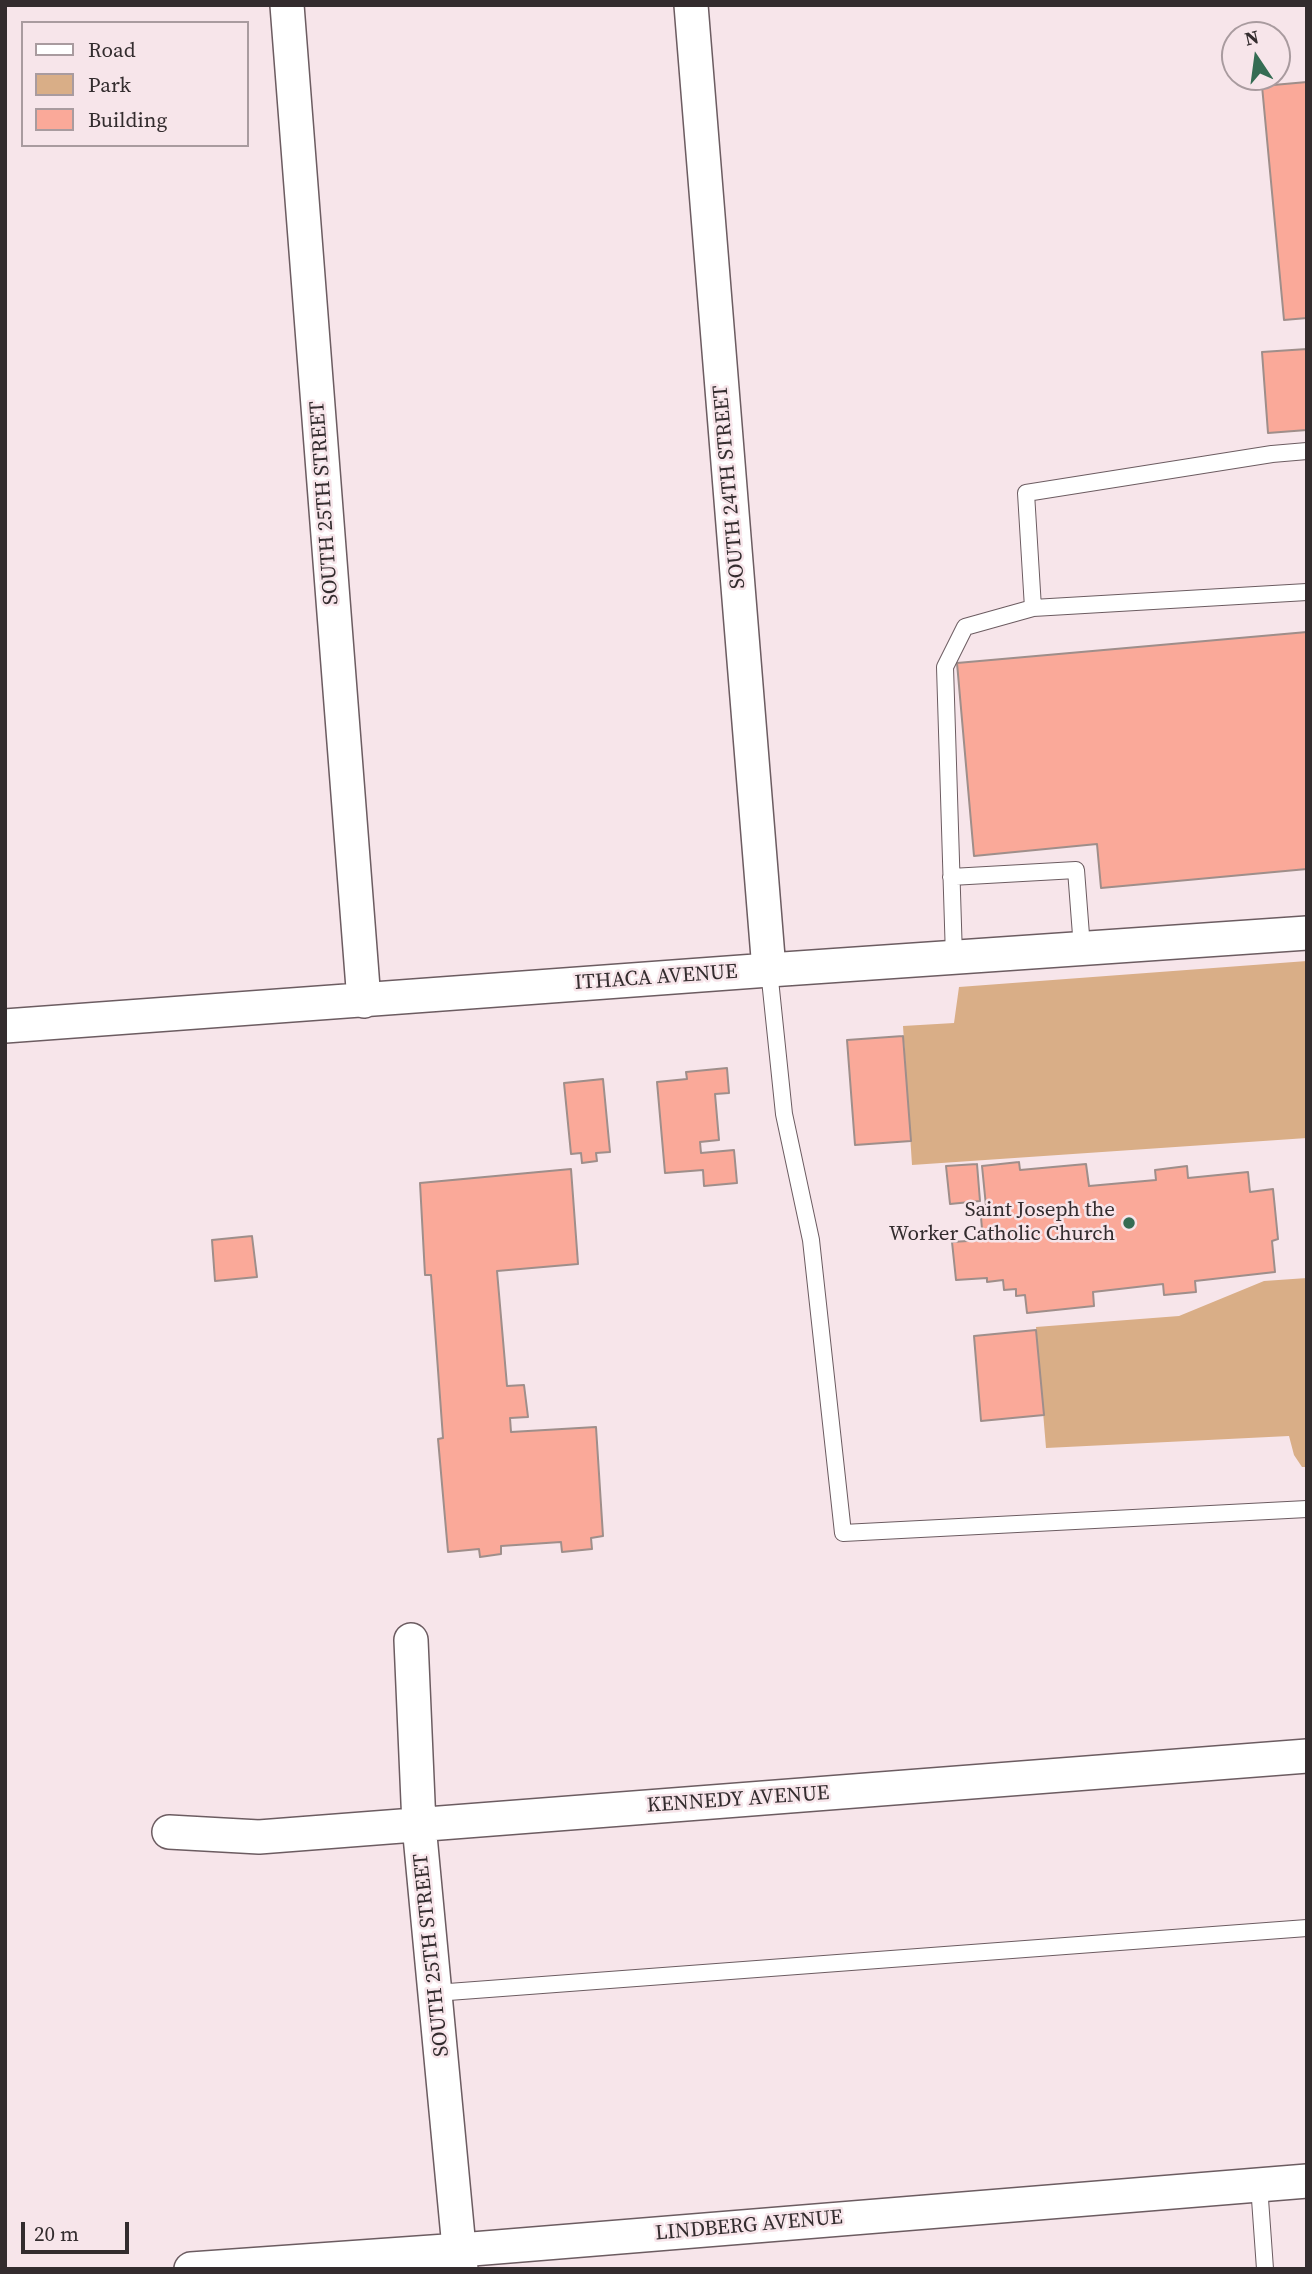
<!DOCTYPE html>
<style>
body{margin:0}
#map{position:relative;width:1312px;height:2274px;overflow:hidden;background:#f7e5ea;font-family:"Source Serif 4",serif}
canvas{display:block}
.frame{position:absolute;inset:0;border:7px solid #332c2e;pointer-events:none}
.legend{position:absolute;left:21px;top:21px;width:228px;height:126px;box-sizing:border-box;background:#f7e5ea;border:2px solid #a99b9f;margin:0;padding:9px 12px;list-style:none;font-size:21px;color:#332c2e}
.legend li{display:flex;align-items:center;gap:14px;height:35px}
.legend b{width:35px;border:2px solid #a99b9f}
.north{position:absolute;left:1221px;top:21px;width:70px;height:70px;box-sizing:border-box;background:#f7e5ea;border:2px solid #a99b9f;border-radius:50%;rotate:347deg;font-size:19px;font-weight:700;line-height:28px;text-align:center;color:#332c2e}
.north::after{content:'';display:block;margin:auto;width:24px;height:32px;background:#356c53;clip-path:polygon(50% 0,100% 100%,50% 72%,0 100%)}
.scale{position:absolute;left:21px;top:2222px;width:108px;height:32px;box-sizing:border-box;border:4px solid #332c2e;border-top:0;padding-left:9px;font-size:21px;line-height:24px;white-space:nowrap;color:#332c2e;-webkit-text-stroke:5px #f7e5ea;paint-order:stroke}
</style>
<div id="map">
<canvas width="1312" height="2274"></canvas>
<div class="frame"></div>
<ul class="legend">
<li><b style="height:9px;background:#fff"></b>Road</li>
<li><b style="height:19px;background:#d9ae87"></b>Park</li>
<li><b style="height:19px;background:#faa999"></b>Building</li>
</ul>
<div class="north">N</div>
<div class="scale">20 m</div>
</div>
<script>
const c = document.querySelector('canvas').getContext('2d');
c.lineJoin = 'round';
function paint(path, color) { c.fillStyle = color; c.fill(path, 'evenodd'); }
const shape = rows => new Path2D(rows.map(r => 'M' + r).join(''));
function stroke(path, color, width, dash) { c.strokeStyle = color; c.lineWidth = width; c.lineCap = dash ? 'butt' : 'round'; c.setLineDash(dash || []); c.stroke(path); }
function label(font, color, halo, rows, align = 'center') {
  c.font = font + ' "Source Serif 4",serif'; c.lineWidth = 5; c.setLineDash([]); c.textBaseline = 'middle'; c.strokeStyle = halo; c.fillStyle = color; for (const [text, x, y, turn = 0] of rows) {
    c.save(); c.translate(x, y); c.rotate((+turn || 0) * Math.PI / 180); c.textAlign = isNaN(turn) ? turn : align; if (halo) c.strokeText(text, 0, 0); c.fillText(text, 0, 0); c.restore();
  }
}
paint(shape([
 [1307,961,1307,1138,912,1165,903,1026,954,1023,959,987],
 [1307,1278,1307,1467,1302,1467,1294,1455,1289,1436,1046,1448,1036,1327,1179,1316,1264,1281]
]), '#d9ae87');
const building = shape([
 [1307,82,1307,318,1284,320,1262,86,1307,82],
 [1307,349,1307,430,1268,433,1262,352,1307,349],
 [1307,632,1307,869,1101,888,1097,844,974,856,957,663,1307,632],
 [903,1036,911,1141,855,1145,847,1040,903,1036],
 [727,1068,729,1093,715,1094,719,1140,700,1142,701,1153,734,1150,737,1183,704,1186,703,1170,665,1173,657,1082,687,1079,686,1072,727,1068],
 [603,1079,610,1152,596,1153,597,1161,582,1163,581,1153,571,1154,564,1083,603,1079],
 [1019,1162,1020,1170,1086,1164,1089,1186,1156,1180,1155,1170,1187,1166,1188,1178,1248,1172,1250,1192,1273,1189,1278,1239,1272,1241,1275,1272,1195,1281,1196,1292,1164,1295,1163,1284,1093,1292,1094,1306,1027,1313,1025,1295,1016,1296,1016,1289,1004,1290,1003,1280,987,1282,987,1278,956,1280,952,1242,983,1240,980,1206,986,1206,982,1166,1019,1162],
 [977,1164,980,1201,950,1204,946,1166,977,1164],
 [571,1169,578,1264,497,1271,507,1386,524,1385,528,1417,510,1418,511,1432,596,1427,603,1536,591,1538,592,1549,562,1552,561,1542,501,1546,501,1554,480,1557,479,1549,448,1552,438,1439,443,1438,431,1275,425,1275,420,1183,571,1169],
 [252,1236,257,1277,215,1281,212,1240,252,1236],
 [1036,1330,1044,1415,981,1421,974,1336,1036,1330]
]);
paint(building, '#faa999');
stroke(building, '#9f8e8a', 2);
const service = shape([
 [1307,451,1272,454,1026,493,1033,608,1307,592],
 [951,877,1076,870,1082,948],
 [954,957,945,667,965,627,1033,608],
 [769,970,784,1114,811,1240,843,1533,1307,1509],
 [435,1993,1307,1928],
 [1259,2185,1265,2269]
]);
const minor = shape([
 [287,5,364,1001],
 [691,5,769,970],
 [5,1026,769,970,1307,933],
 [411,1640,419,1825,461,2269],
 [169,1832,259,1837,1307,1756],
 [191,2269,460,2250,1307,2181]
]);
stroke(service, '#6c5c61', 18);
stroke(minor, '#6c5c61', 36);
stroke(service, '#fff', 16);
stroke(minor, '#fff', 33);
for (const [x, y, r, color] of [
 [1129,1223,7,"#356c53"]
]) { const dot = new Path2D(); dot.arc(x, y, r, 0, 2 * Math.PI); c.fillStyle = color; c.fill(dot); stroke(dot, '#f7e5ea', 2.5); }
label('21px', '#332c2e', '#f7e5ea', [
 ["SOUTH 24TH STREET",730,487,-95],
 ["SOUTH 25TH STREET",325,503,-94],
 ["ITHACA AVENUE",656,978,-4],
 ["KENNEDY AVENUE",738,1800,-4],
 ["SOUTH 25TH STREET",432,1955,-96],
 ["LINDBERG AVENUE",749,2226,-5]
]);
label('21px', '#332c2e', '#f7e5ea', [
 ["Saint Joseph the",1115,1211],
 ["Worker Catholic Church",1115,1235]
], 'right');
</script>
